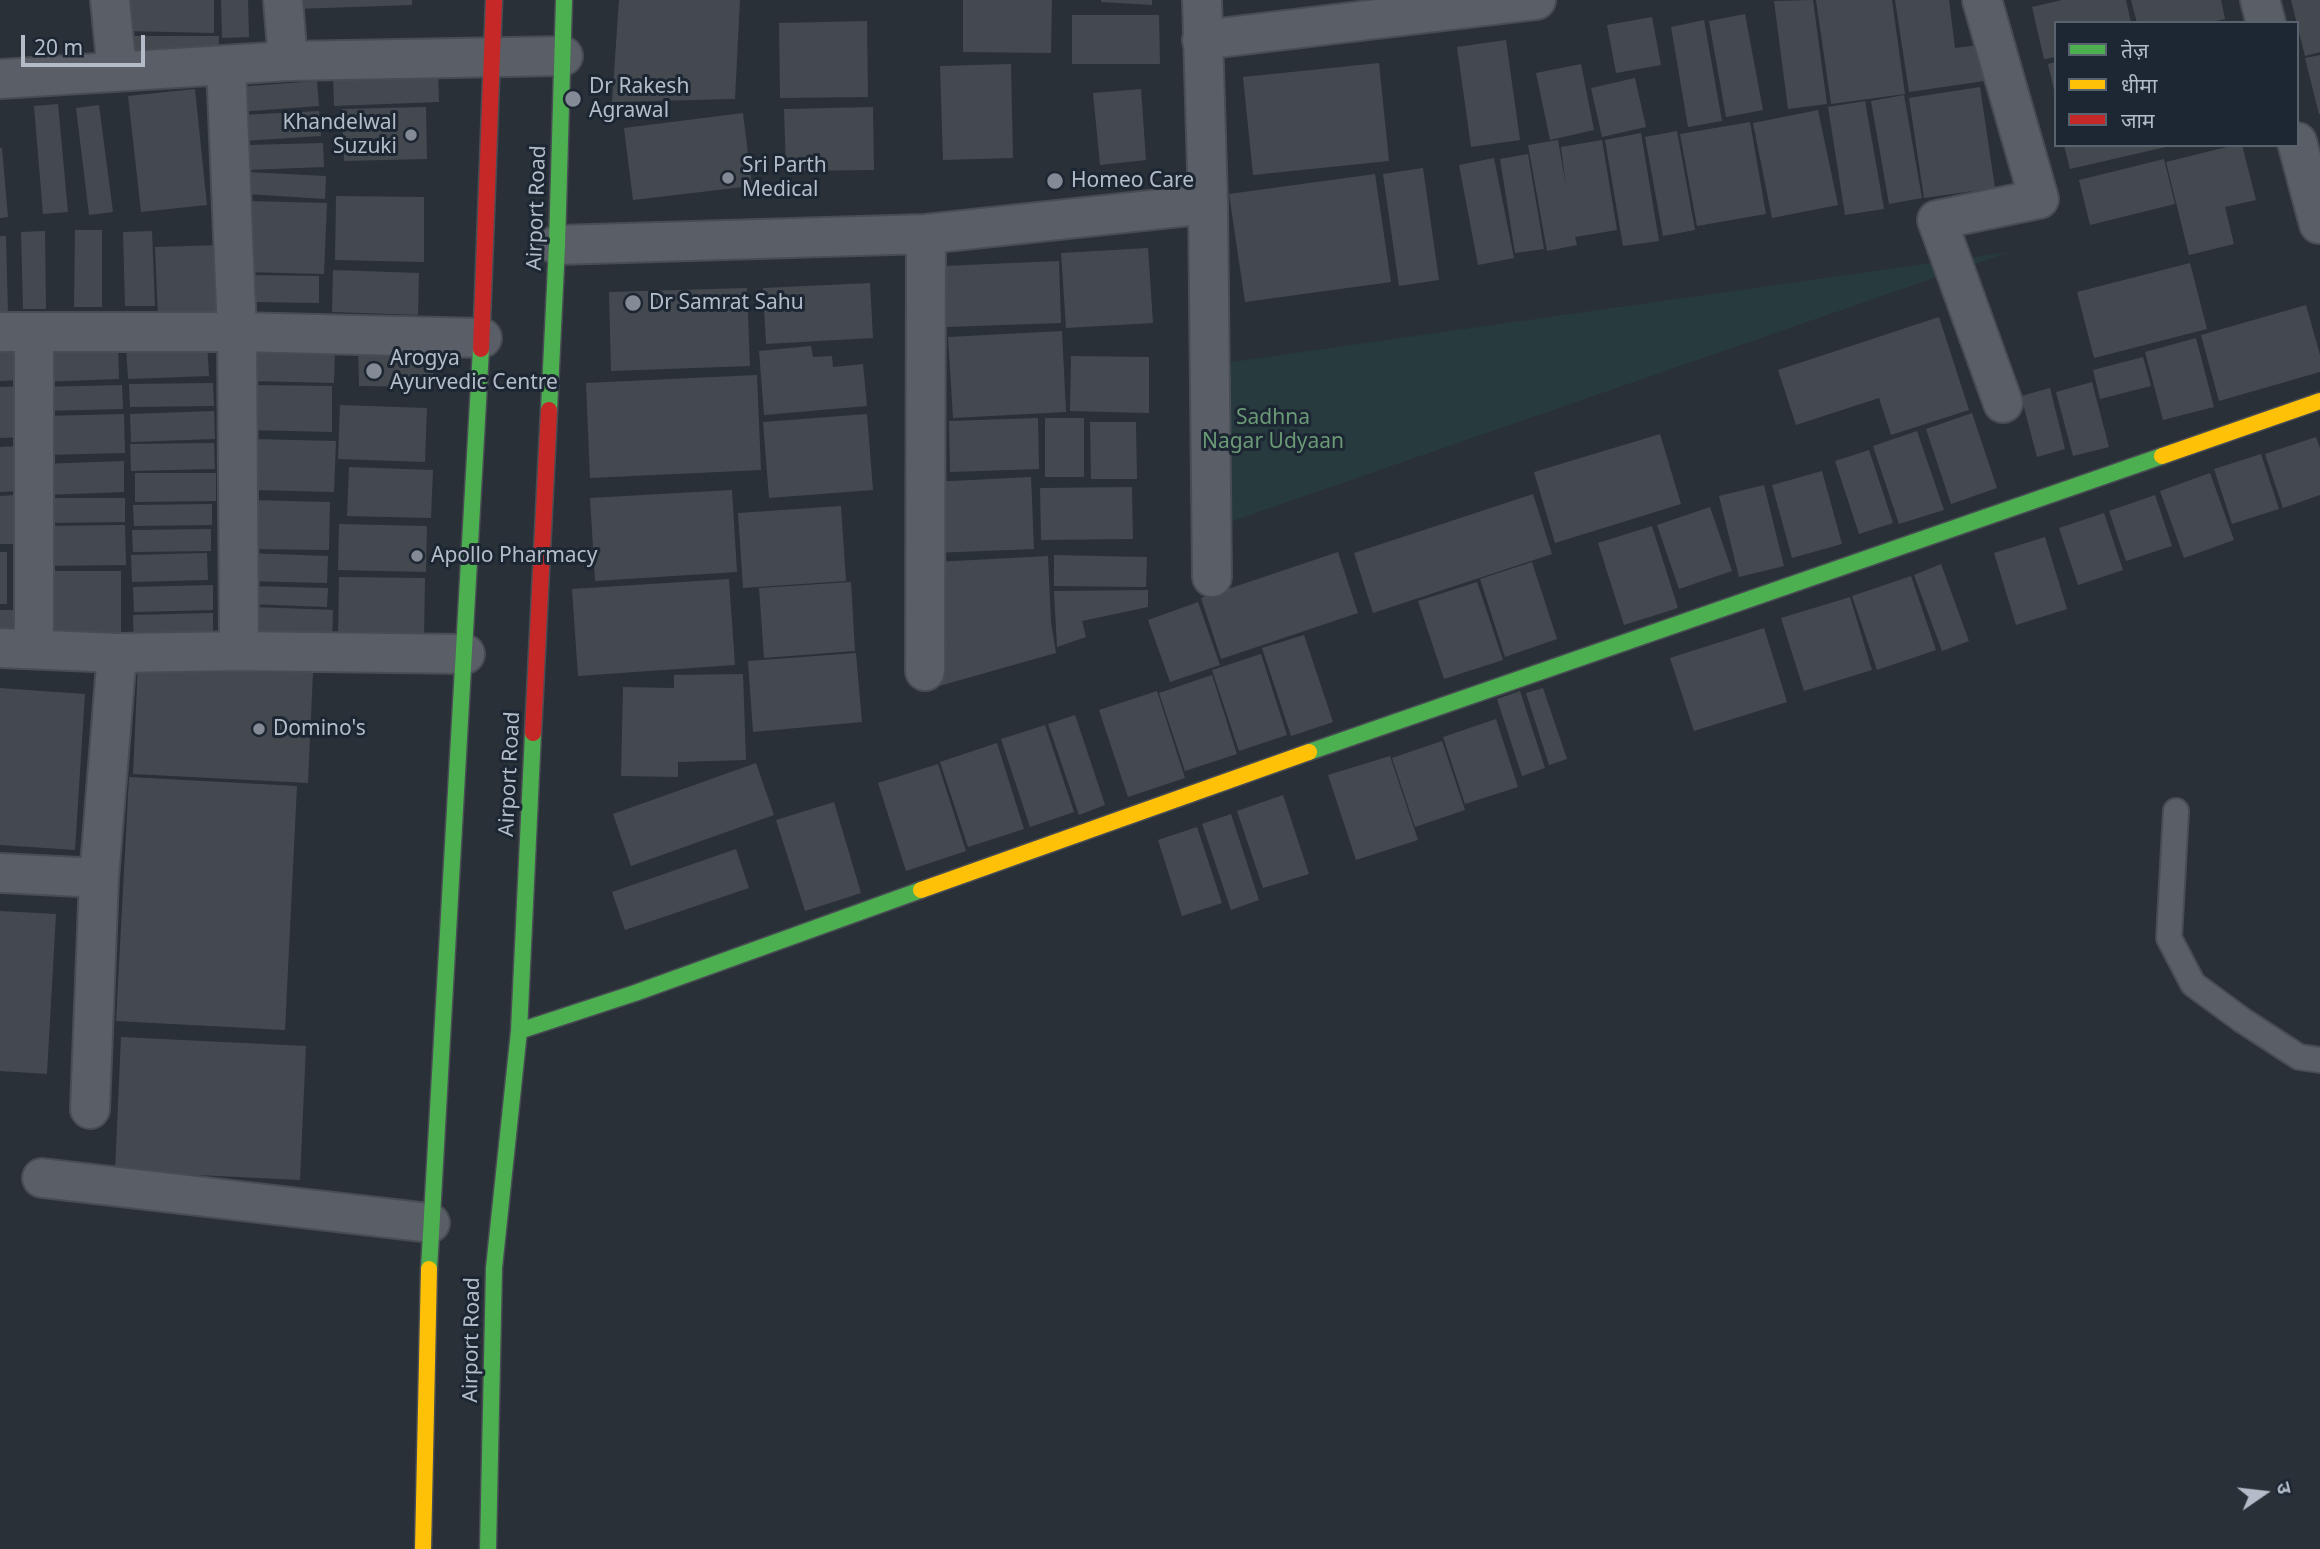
<!DOCTYPE html>
<meta charset="utf-8">
<style>
body{margin:0}
#map{position:relative;width:2320px;height:1549px;overflow:hidden;background:#2a3038;font-family:"Noto Sans","Noto Sans Devanagari",sans-serif}
canvas{display:block}
.legend{position:absolute;left:2054px;top:21px;width:245px;height:126px;box-sizing:border-box;background:#1d2633;border:2px solid #59626f;margin:0;padding:9px 12px;list-style:none;font-size:21px;color:#b4bcc9}
.legend li{display:flex;align-items:center;gap:14px;height:35px}
.legend b{width:35px;border:2px solid #59626f}
.north{position:absolute;left:2229px;top:1458px;width:70px;height:70px;-webkit-text-stroke:5px #1d2633;paint-order:stroke;rotate:76deg;font-size:19px;font-weight:700;line-height:28px;text-align:center;color:#b4bcc9}
.north::after{content:'';display:block;margin:auto;width:24px;height:32px;background:#b4bcc9;clip-path:polygon(50% 0,100% 100%,50% 72%,0 100%)}
.scale{position:absolute;left:21px;top:35px;width:124px;height:32px;box-sizing:border-box;border:4px solid #b4bcc9;border-top:0;padding-left:9px;font-size:21px;line-height:24px;white-space:nowrap;color:#b4bcc9;-webkit-text-stroke:5px #1d2633;paint-order:stroke}
</style>
<div id="map">
<canvas width="2320" height="1549"></canvas>
<ul class="legend">
<li><b style="height:9px;background:#4caf50"></b>तेज़</li>
<li><b style="height:9px;background:#ffc107"></b>धीमा</li>
<li><b style="height:9px;background:#c62828"></b>जाम</li>
</ul>
<div class="north">उ</div>
<div class="scale">20 m</div>
</div>
<script>
const c = document.querySelector('canvas').getContext('2d');
c.lineJoin = 'round';
function paint(path, color) { c.fillStyle = color; c.fill(path, 'evenodd'); }
const shape = rows => new Path2D(rows.map(r => 'M' + r).join(''));
function stroke(path, color, width, dash) { c.strokeStyle = color; c.lineWidth = width; c.lineCap = dash ? 'butt' : 'round'; c.setLineDash(dash || []); c.stroke(path); }
function label(font, color, halo, rows, align = 'center') {
  c.font = font + ' "Noto Sans",sans-serif'; c.lineWidth = 6; c.setLineDash([]); c.textBaseline = 'middle'; c.strokeStyle = halo; c.fillStyle = color; for (const [text, x, y, turn = 0] of rows) {
    c.save(); c.translate(x, y); c.rotate((+turn || 0) * Math.PI / 180); c.textAlign = isNaN(turn) ? turn : align; if (halo) c.strokeText(text, 0, 0); c.fillText(text, 0, 0); c.restore();
  }
}
paint(shape([
 [2009,252,1195,534,1203,366]
]), '#273a3e');
paint(shape([
 [125,0,214,0,214,33,125,31],
 [221,0,248,0,249,37,222,38],
 [294,0,412,0,412,5,295,9],
 [619,0,740,0,735,99,612,102],
 [963,0,1052,0,1051,53,963,52],
 [1101,0,1152,0,1152,5,1101,2],
 [1813,0,1827,104,1788,109,1774,1],
 [1816,0,1892,0,1905,94,1831,104],
 [1895,0,1949,0,1955,48,1979,45,1984,81,1909,92],
 [2062,0,2126,0,2131,23,2056,23,2056,57,2044,59,2032,7],
 [2131,0,2221,0,2225,19,2208,23,2137,23],
 [2291,0,2320,0,2320,52,2305,56],
 [1745,14,1763,110,1726,117,1709,21],
 [1072,15,1159,15,1160,64,1072,64],
 [1652,17,1661,65,1616,73,1607,25],
 [1704,20,1722,121,1688,127,1671,27],
 [867,21,868,97,780,98,779,23],
 [119,36,219,36,218,58,119,58],
 [1506,40,1520,140,1471,147,1457,47],
 [2320,55,2320,114,2319,114,2305,58],
 [2056,62,2056,94,2055,94,2048,64],
 [1379,63,1389,161,1253,175,1243,77],
 [1011,64,1013,158,943,160,940,66],
 [1581,64,1594,130,1550,140,1536,73],
 [438,70,439,102,334,106,333,73],
 [1635,78,1646,127,1602,137,1591,88],
 [317,81,319,106,238,112,236,87],
 [1980,87,1995,188,1924,198,1909,98],
 [195,89,207,205,141,212,128,96],
 [1141,89,1146,160,1100,165,1093,93],
 [1904,95,1922,198,1889,204,1871,101],
 [1865,101,1884,209,1845,215,1828,107],
 [58,104,68,212,43,214,34,106],
 [99,105,113,212,89,215,76,108],
 [426,107,427,159,344,161,342,109],
 [873,107,874,170,786,171,784,109],
 [1818,110,1838,205,1772,218,1753,123],
 [319,111,321,136,243,141,242,115],
 [743,113,752,186,633,200,624,128],
 [1750,122,1766,214,1697,226,1680,134],
 [1677,131,1695,230,1663,236,1645,137],
 [1641,133,1659,241,1623,246,1605,140],
 [1558,140,1566,186,1561,147,1602,140,1617,230,1575,237,1577,245,1547,251,1528,145],
 [323,143,324,167,248,170,247,145],
 [2064,145,2170,145,2170,146,2070,169],
 [2235,145,2242,145,2256,200,2225,207,2234,244,2189,255,2166,162],
 [0,148,2,148,8,217,0,218],
 [1528,154,1544,249,1515,253,1500,159],
 [1494,158,1514,258,1478,265,1459,165],
 [2164,159,2175,204,2090,225,2079,180],
 [1423,168,1439,280,1399,286,1383,174],
 [248,172,326,176,325,199,247,194],
 [1375,174,1391,282,1245,302,1229,194],
 [336,196,424,197,424,262,335,260],
 [247,201,327,203,324,274,245,272],
 [75,230,102,230,102,307,74,307],
 [45,231,46,309,23,309,21,232],
 [152,231,155,306,125,306,123,232],
 [0,236,6,236,8,314,0,315],
 [221,245,224,315,158,318,155,247],
 [1148,248,1153,323,1066,328,1061,253],
 [1059,261,1061,323,946,327,943,266],
 [2190,263,2207,329,2094,358,2077,292],
 [333,270,419,273,418,315,332,312],
 [250,275,319,276,319,303,250,302],
 [870,283,873,338,766,344,763,288],
 [747,288,750,366,611,371,609,292],
 [2306,305,2320,355,2320,372,2219,401,2201,335],
 [1939,317,1969,410,1891,435,1879,398,1796,425,1778,370],
 [1062,331,1066,412,953,418,948,337],
 [2196,338,2214,407,2163,420,2145,352],
 [0,341,17,341,19,380,0,381],
 [207,342,209,376,128,379,126,346],
 [251,345,335,347,334,383,250,381],
 [811,346,813,357,832,356,833,367,863,364,867,406,764,415,759,351],
 [118,347,119,379,38,382,37,350],
 [358,347,433,348,433,387,359,386],
 [1071,356,1149,357,1149,413,1070,411],
 [2143,357,2151,386,2100,399,2093,370],
 [757,375,761,470,590,478,586,383],
 [2092,382,2109,447,2073,456,2056,392],
 [213,383,214,406,130,407,129,384],
 [122,385,123,409,41,411,40,387],
 [249,385,332,386,332,432,248,430],
 [23,386,25,437,0,438,0,387],
 [2050,388,2065,449,2037,457,2021,396],
 [340,405,427,408,425,462,338,459],
 [214,411,215,439,131,442,130,414],
 [1972,413,1997,488,1951,504,1926,429],
 [124,414,125,453,45,455,44,416],
 [867,414,873,490,769,498,763,422],
 [1038,418,1039,469,950,472,949,421],
 [1045,418,1084,418,1084,477,1045,477],
 [1090,422,1136,422,1137,479,1091,479],
 [1917,431,1944,510,1899,524,1873,446],
 [1660,434,1681,504,1555,543,1534,472],
 [2316,437,2320,448,2320,495,2283,508,2265,454],
 [253,439,336,441,334,492,253,490],
 [214,443,215,469,131,471,130,444],
 [19,446,21,491,0,492,0,447],
 [1869,450,1893,523,1859,534,1835,461],
 [2261,454,2279,509,2232,524,2214,469],
 [124,461,124,492,43,495,42,464],
 [349,467,433,470,431,518,347,516],
 [1822,471,1842,544,1792,558,1772,485],
 [135,473,216,473,216,501,135,502],
 [2210,473,2234,540,2184,558,2160,491],
 [1031,477,1034,549,934,553,931,482],
 [1764,485,1784,566,1739,577,1719,496],
 [1132,487,1133,539,1041,540,1040,488],
 [732,490,737,572,595,581,590,498],
 [1533,494,1552,554,1373,613,1354,553],
 [14,495,15,544,0,544,0,496],
 [2155,495,2172,546,2126,561,2109,511],
 [39,498,125,498,125,522,39,523],
 [249,500,330,502,329,550,248,549],
 [212,504,212,525,134,526,133,505],
 [841,506,846,581,743,588,738,513],
 [1710,507,1732,571,1679,589,1657,525],
 [2104,513,2123,570,2078,585,2059,528],
 [339,524,427,526,426,572,338,570],
 [125,525,126,565,40,566,39,526],
 [1652,526,1678,608,1624,625,1598,543],
 [211,529,211,551,133,552,132,530],
 [2045,537,2067,609,2016,625,1994,553],
 [0,552,7,552,7,604,0,604],
 [1338,552,1358,613,1221,659,1201,598],
 [207,553,208,580,132,582,131,555],
 [246,553,328,556,327,583,245,581],
 [1054,555,1147,557,1146,587,1054,586],
 [1048,556,1051,622,1056,653,932,688,931,652,936,562],
 [1532,562,1557,639,1505,657,1480,579],
 [1941,564,1969,641,1942,651,1914,575],
 [41,571,121,571,121,635,41,635],
 [1911,576,1936,650,1877,670,1852,596],
 [339,577,425,578,424,640,338,639],
 [729,579,735,665,578,676,572,589],
 [851,582,855,651,764,658,759,588],
 [1477,582,1503,660,1444,679,1418,601],
 [213,585,213,610,134,612,133,587],
 [249,586,328,588,327,607,248,604],
 [1148,590,1148,607,1082,621,1086,637,1057,647,1054,591],
 [1850,597,1872,670,1804,691,1781,618],
 [1198,602,1220,665,1170,682,1148,620],
 [254,607,333,610,332,646,252,643],
 [0,610,19,610,18,641,0,641],
 [213,613,213,646,134,647,133,615],
 [1764,628,1787,702,1694,731,1670,658],
 [1304,635,1333,722,1291,736,1262,648],
 [856,653,862,722,753,732,748,661],
 [1261,654,1287,735,1239,751,1212,670],
 [138,663,313,672,308,783,133,774],
 [743,674,746,760,678,762,678,777,621,776,623,687,674,688,674,675],
 [1212,675,1237,754,1185,771,1159,693],
 [0,688,85,694,75,850,0,845],
 [1543,688,1567,759,1549,765,1526,693],
 [1157,691,1185,778,1128,797,1099,710],
 [1520,691,1545,768,1522,776,1497,699],
 [1075,715,1105,805,1079,815,1048,724],
 [1496,719,1518,787,1465,804,1443,737],
 [1045,725,1074,812,1030,827,1001,739],
 [1442,741,1465,810,1415,827,1392,758],
 [997,743,1024,829,968,847,940,762],
 [1390,756,1418,840,1356,860,1328,775],
 [756,763,774,815,631,866,613,814],
 [938,764,966,851,906,871,878,783],
 [129,777,297,786,285,1030,116,1021],
 [1283,795,1309,874,1263,888,1237,811],
 [834,802,861,893,805,911,776,820],
 [1231,814,1259,900,1231,910,1202,824],
 [1197,827,1222,903,1182,916,1158,840],
 [736,849,749,888,625,930,612,892],
 [0,911,56,914,47,1074,0,1071],
 [121,1037,306,1046,300,1180,115,1171]
]), '#444950');
const lane = shape([
 [2176,811,2169,938,2193,984,2242,1020,2299,1057,2320,1060]
]);
const street = shape([
 [110,0,117,70],
 [283,0,288,61],
 [1202,0,1208,204,1212,577],
 [1982,0,2039,199,1937,220,2003,403],
 [2260,0,2266,23],
 [1202,40,1536,0],
 [226,65,237,332,239,651],
 [0,79,288,61,563,56],
 [2297,142,2319,224],
 [557,245,926,234,1208,204],
 [0,332,237,332,482,338],
 [0,648,117,653,239,651,465,654],
 [34,649,34,333],
 [925,671,926,234],
 [0,873,99,878],
 [90,1109,99,878,117,653],
 [42,1178,430,1223]
]);
const fast = shape([
 [549,410,557,245,564,0],
 [1309,752,2162,456],
 [519,1031,635,993,921,890],
 [429,1269,481,349],
 [488,1549,494,1268,519,1031,533,733]
]);
const slow = shape([
 [2162,456,2320,401],
 [921,890,1309,752],
 [423,1549,429,1269]
]);
const jam = shape([
 [481,349,494,0],
 [533,733,549,410]
]);
stroke(lane, '#484c53', 28);
stroke(street, '#484c53', 42);
stroke(fast, '#484c53', 19);
stroke(slow, '#484c53', 19);
stroke(jam, '#484c53', 19);
stroke(lane, '#5a5e66', 24);
stroke(street, '#5a5e66', 38);
stroke(fast, '#4caf50', 16);
stroke(slow, '#ffc107', 16);
stroke(jam, '#c62828', 16);
for (const [x, y, r, color] of [
 [573,99,9,"#848b96"],
 [411,135,7,"#848b96"],
 [728,178,7,"#848b96"],
 [1055,181,9,"#848b96"],
 [633,303,9,"#848b96"],
 [374,371,9,"#848b96"],
 [417,556,7,"#848b96"],
 [259,729,7,"#848b96"]
]) { const dot = new Path2D(); dot.arc(x, y, r, 0, 2 * Math.PI); c.fillStyle = color; c.fill(dot); stroke(dot, '#1d2633', 2.5); }
label('21px', '#b4bcc9', '#1d2633', [
 ["Dr Rakesh",589,87],
 ["Agrawal",589,111],
 ["Khandelwal",397,123,"right"],
 ["Suzuki",397,147,"right"],
 ["Sri Parth",742,166],
 ["Medical",742,190],
 ["Homeo Care",1071,181],
 ["Dr Samrat Sahu",649,303],
 ["Arogya",390,359],
 ["Ayurvedic Centre",390,383],
 ["Apollo Pharmacy",431,556],
 ["Domino's",273,729]
], 'left');
label('21px', '#b4bcc9', '#1d2633', [
 ["Airport Road",537,208,-88],
 ["Airport Road",510,774,-87],
 ["Airport Road",472,1340,-89]
]);
label('21px', '#6b9a76', '#1d2633', [
 ["Sadhna",1273,418],
 ["Nagar Udyaan",1273,442]
]);
</script>
